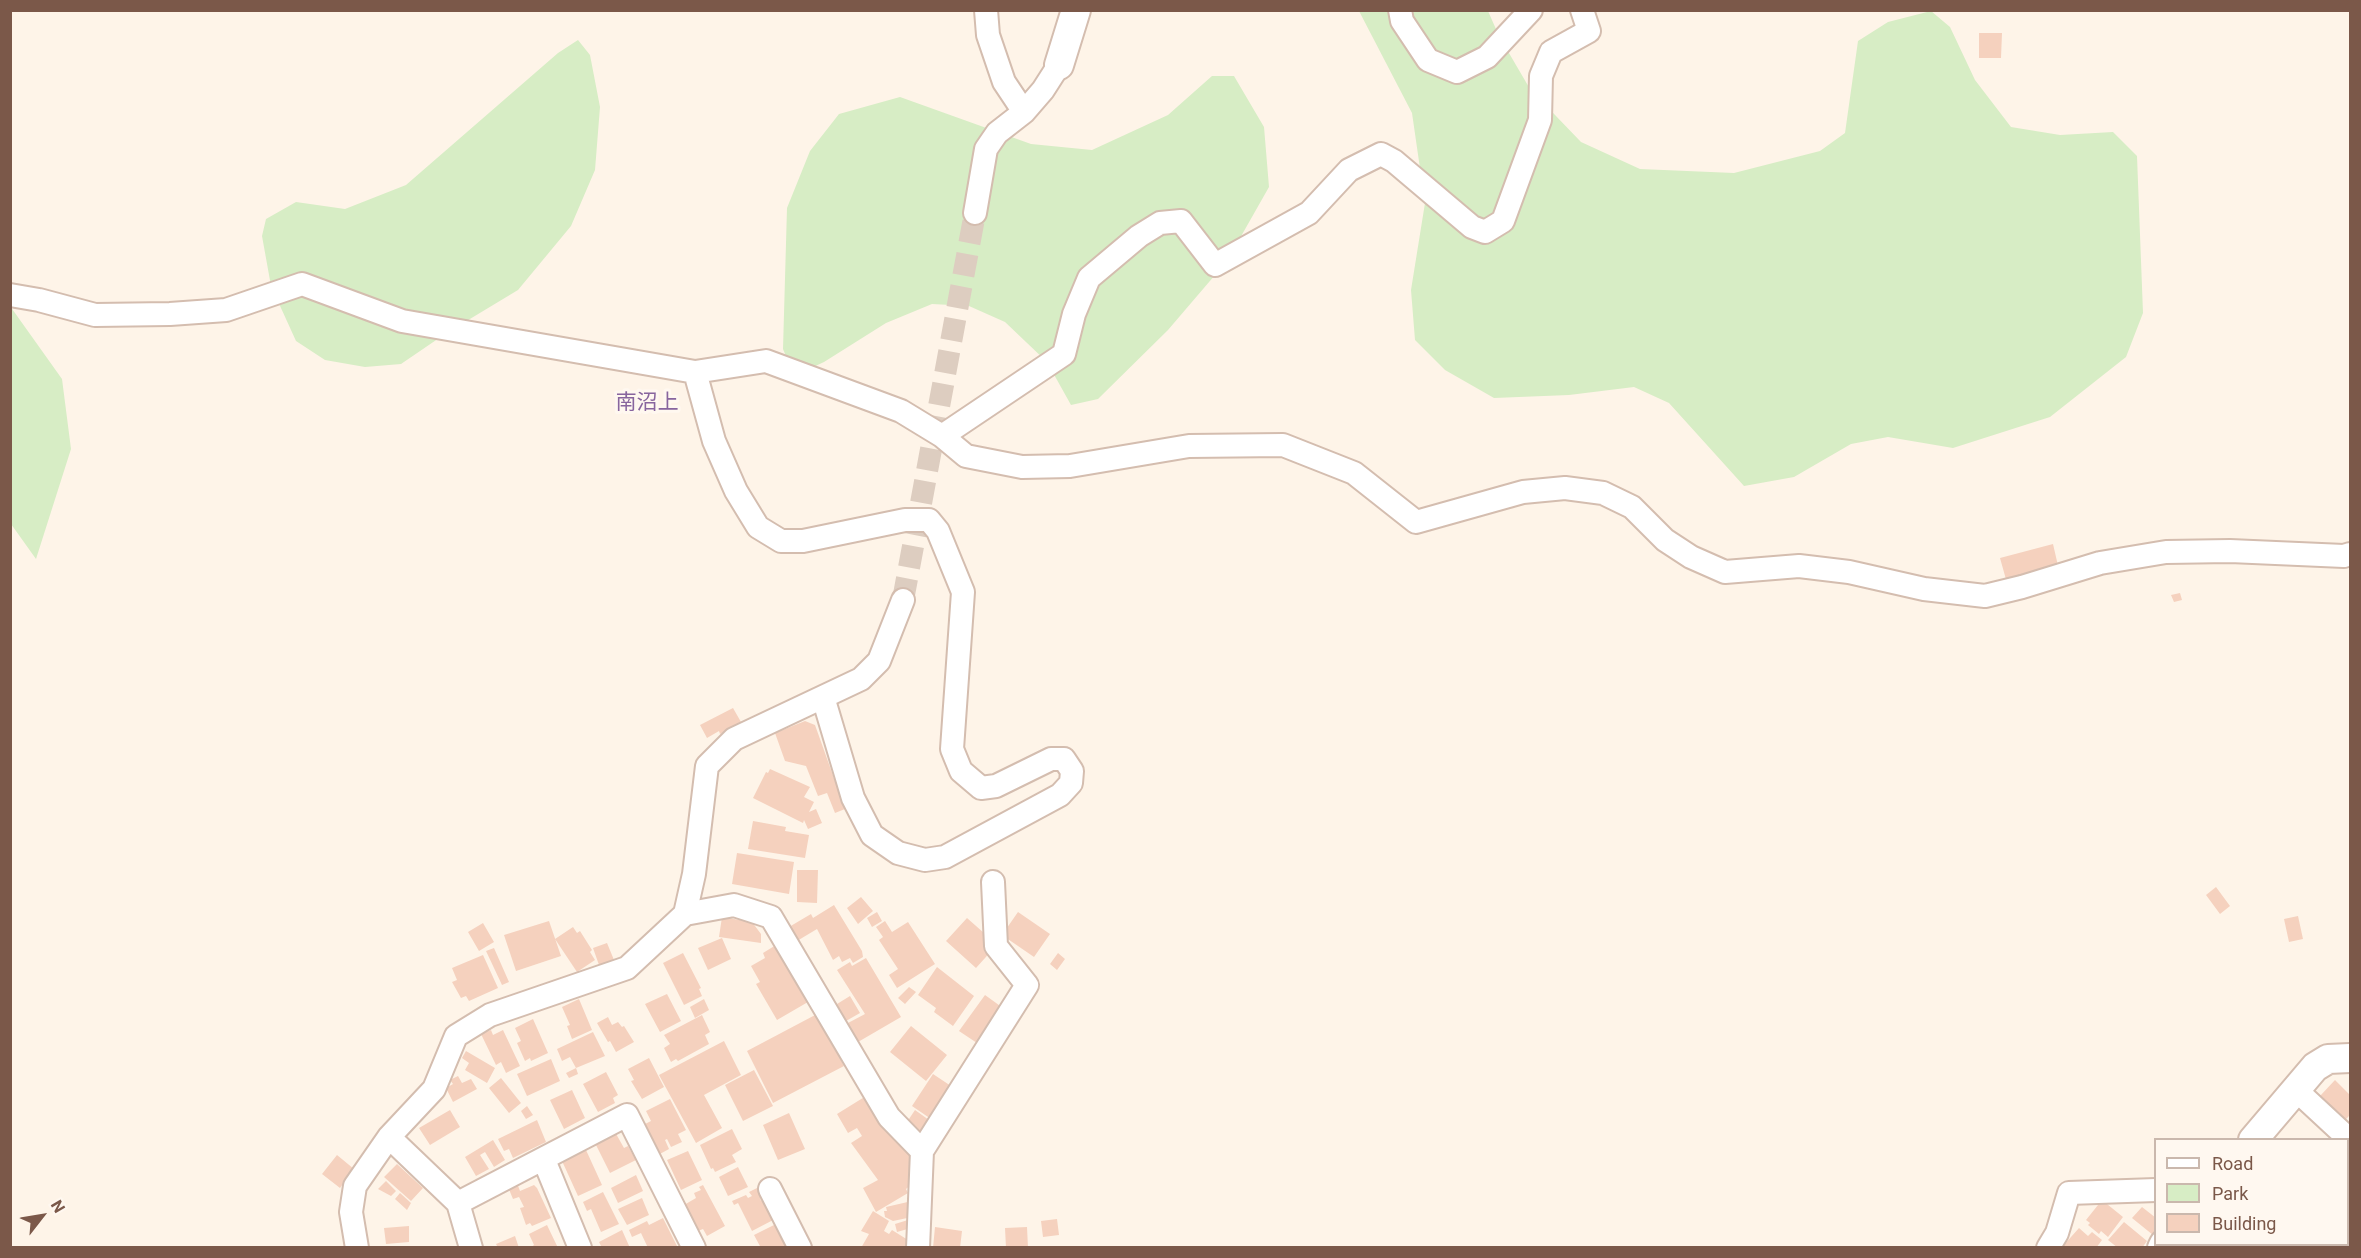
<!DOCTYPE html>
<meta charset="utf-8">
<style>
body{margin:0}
#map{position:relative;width:2361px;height:1258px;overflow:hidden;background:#fef4e8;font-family:Roboto,sans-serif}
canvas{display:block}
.frame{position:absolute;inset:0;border:12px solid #7b5849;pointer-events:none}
.legend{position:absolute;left:2154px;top:1138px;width:195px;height:108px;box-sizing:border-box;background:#fff8f0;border:2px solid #cab8ad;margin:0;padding:8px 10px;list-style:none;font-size:18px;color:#7b5849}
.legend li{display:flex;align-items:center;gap:12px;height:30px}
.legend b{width:30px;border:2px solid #cab8ad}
.north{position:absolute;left:12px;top:1186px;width:60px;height:60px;-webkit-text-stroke:4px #fff8f0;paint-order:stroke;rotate:59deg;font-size:16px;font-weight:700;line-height:24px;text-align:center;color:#7b5849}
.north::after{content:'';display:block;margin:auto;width:21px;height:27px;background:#7b5849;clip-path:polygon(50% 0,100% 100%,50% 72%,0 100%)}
</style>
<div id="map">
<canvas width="2361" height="1258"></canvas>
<div class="frame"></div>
<ul class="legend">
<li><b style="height:8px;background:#fff"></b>Road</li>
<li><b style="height:16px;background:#d7edc5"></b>Park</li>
<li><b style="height:16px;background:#f5d1be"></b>Building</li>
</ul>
<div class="north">N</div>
</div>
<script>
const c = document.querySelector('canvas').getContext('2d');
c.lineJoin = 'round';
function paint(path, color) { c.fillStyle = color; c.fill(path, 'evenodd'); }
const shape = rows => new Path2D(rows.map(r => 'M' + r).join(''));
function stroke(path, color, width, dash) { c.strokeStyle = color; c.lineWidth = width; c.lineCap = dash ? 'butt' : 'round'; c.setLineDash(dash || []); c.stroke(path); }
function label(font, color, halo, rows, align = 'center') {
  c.font = font + ' Roboto,"Noto Sans JP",sans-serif'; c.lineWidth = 6; c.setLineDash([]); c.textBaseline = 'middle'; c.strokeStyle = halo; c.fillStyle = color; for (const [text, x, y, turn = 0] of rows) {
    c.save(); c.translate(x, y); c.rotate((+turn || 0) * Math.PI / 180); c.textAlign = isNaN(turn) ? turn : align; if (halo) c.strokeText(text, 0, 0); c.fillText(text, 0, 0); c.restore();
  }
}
paint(shape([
 [1359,11,1488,11,1499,36,1530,89,1581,142,1640,169,1734,173,1820,151,1845,133,1858,41,1888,22,1931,11,1950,27,1975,80,2011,127,2060,135,2113,132,2137,156,2143,313,2126,357,2050,417,1953,448,1888,437,1851,444,1794,477,1744,486,1669,403,1634,387,1569,395,1494,398,1445,370,1415,340,1411,290,1425,203,1412,113],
 [578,40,590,55,600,107,595,170,571,226,518,290,445,334,401,364,365,367,325,360,296,341,271,286,262,236,266,219,296,202,345,209,406,185,558,53],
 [1212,76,1234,76,1264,127,1269,187,1227,261,1168,330,1098,399,1071,405,1047,362,1005,322,969,306,932,304,886,323,824,362,794,376,783,349,787,208,810,151,839,114,900,97,1031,144,1092,150,1168,115],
 [10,306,62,379,71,449,36,559,11,524]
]), '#d7edc5');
paint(shape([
 [1979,33,2002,33,2001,58,1979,58],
 [2053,544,2059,570,2007,583,2000,558],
 [2180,593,2182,600,2174,602,2171,595],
 [733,708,741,722,720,734,719,731,707,738,700,725],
 [805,721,815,725,845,809,835,813,827,793,818,796,806,766,785,761,775,733],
 [770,769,810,787,804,797,814,802,809,812,816,809,822,823,808,829,804,820,803,823,753,798,766,772,768,773],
 [753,821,786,827,785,831,809,835,805,858,748,849],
 [737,853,794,862,789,894,732,884],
 [797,870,818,870,817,903,797,902],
 [2216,887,2230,906,2220,914,2206,895],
 [861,897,873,911,858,924,847,908],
 [834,905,862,951,863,957,853,963,850,958,842,962,839,956,833,960,817,929,797,941,789,927,811,914,813,918],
 [877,912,882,921,872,927,867,918],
 [1018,912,1050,934,1034,957,1002,935],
 [2298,916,2303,939,2289,942,2284,919],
 [722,917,752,922,761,934,761,943,719,937],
 [967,918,993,941,994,948,976,968,946,941],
 [549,921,561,956,516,971,504,935],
 [885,921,892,932,908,922,935,964,897,988,889,975,898,969,879,940,883,937,876,927],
 [483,923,494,942,479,951,468,932],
 [573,927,577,933,580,931,592,950,590,952,595,960,577,972,555,939],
 [722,938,731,959,708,970,698,948],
 [607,943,614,960,599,965,593,948],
 [776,945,808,1002,777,1020,756,984,760,982,751,966,765,958,763,953],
 [494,948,509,982,502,985,486,951],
 [683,953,701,988,699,989,702,996,684,1005,663,963],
 [1058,953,1065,959,1057,970,1050,964],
 [483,955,498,988,469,1001,466,996,461,998,452,982,457,980,452,968],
 [866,958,901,1017,858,1042,848,1023,865,1014,837,970,850,962,852,966],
 [937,967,974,996,953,1026,934,1012,936,1008,918,995],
 [909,987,916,992,905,1004,898,998],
 [667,994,681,1021,660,1032,645,1004],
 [985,995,1003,1008,977,1043,959,1031],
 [850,996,860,1013,846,1021,837,1004],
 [579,999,592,1030,572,1039,567,1026,570,1025,562,1007],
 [704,999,709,1010,695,1018,690,1007],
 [817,1014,844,1066,773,1103,747,1051],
 [702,1015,710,1032,705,1035,709,1044,678,1061,676,1059,671,1062,664,1048,670,1044,664,1035],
 [608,1017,612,1025,618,1022,622,1027,624,1026,634,1042,616,1052,610,1041,608,1042,597,1023],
 [533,1019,548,1053,531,1061,530,1058,525,1061,517,1043,521,1041,515,1028],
 [911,1026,947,1055,926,1081,890,1052],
 [491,1030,493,1035,503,1030,520,1066,506,1073,501,1062,496,1065,481,1034],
 [593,1032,605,1056,576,1068,570,1057,562,1061,557,1049],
 [724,1041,741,1075,704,1095,722,1128,696,1143,659,1075],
 [466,1051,495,1068,487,1083,465,1070,469,1063,462,1058],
 [649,1058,664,1087,642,1099,631,1081,634,1080,628,1069],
 [551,1059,560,1081,527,1096,517,1074],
 [576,1068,578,1074,569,1078,566,1073],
 [754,1070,773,1106,743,1121,725,1085],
 [606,1072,618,1095,613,1098,615,1103,598,1112,583,1084],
 [933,1074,951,1086,931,1119,912,1106],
 [458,1076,462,1083,471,1079,477,1089,453,1102,446,1088,453,1084,450,1080],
 [501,1078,521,1103,509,1113,489,1088],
 [2335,1080,2350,1095,2350,1118,2349,1116,2343,1122,2320,1096],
 [572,1090,585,1118,564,1129,550,1100],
 [866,1096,912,1159,912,1184,906,1189,908,1193,876,1212,863,1188,878,1180,851,1143,862,1136,857,1128,848,1133,837,1114],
 [670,1099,686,1130,678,1134,682,1142,671,1147,667,1139,665,1140,669,1149,658,1155,645,1124,651,1121,646,1111],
 [527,1106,533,1115,526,1119,521,1111],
 [450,1110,460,1127,430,1145,419,1128],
 [915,1110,929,1120,921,1131,907,1122],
 [789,1113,805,1149,778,1160,763,1125],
 [537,1120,546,1142,513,1158,509,1149,504,1151,498,1139],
 [732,1129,742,1149,732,1155,736,1162,715,1172,713,1168,711,1169,700,1145],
 [615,1132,624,1148,628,1146,636,1160,610,1173,595,1143],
 [493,1140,505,1160,494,1167,485,1152,480,1155,489,1169,476,1176,465,1157],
 [586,1150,602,1185,578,1196,562,1161],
 [688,1151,702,1180,681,1190,667,1160],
 [337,1155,354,1169,340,1188,322,1174],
 [397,1164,423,1188,411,1201,384,1177],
 [738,1167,748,1187,728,1196,719,1177],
 [636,1175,643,1191,618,1203,611,1188],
 [2350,1178,2350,1198,2348,1202,2348,1182],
 [386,1181,396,1191,391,1196,378,1189],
 [517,1183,520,1191,534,1185,537,1188,551,1218,532,1226,530,1223,526,1225,520,1208,524,1207,519,1197,513,1199,508,1187],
 [703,1185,725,1226,707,1236,703,1229,698,1231,684,1205,696,1198,694,1193,701,1190,699,1187],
 [759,1187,763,1195,760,1197,761,1201,764,1199,775,1219,752,1231,738,1203,734,1205,732,1201,746,1195,748,1198,752,1196,749,1192],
 [603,1192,619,1224,601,1232,591,1209,587,1211,583,1202],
 [400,1193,411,1203,407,1210,395,1199],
 [642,1198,649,1215,627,1225,618,1209],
 [2102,1200,2123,1217,2108,1237,2101,1231,2099,1234,2088,1225,2090,1223,2086,1220],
 [912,1201,912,1217,893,1221,885,1217,884,1211,887,1211,886,1207],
 [2142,1207,2156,1218,2156,1232,2153,1235,2132,1218],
 [873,1211,889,1221,884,1231,889,1234,892,1230,908,1240,904,1248,861,1248,869,1234,861,1231],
 [663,1218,677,1246,648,1248,641,1233,632,1237,629,1230,647,1221,649,1225],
 [1057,1219,1059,1235,1043,1237,1041,1221],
 [2348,1219,2350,1222,2350,1244,2348,1248,2324,1248,2321,1245,2348,1245],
 [908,1220,911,1228,897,1232,895,1224],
 [2124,1222,2147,1241,2142,1248,2118,1248,2108,1240],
 [776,1224,789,1248,761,1248,754,1235],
 [547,1225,558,1248,530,1248,534,1245,529,1234],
 [409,1226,409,1242,386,1244,384,1228],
 [935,1227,962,1231,960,1248,933,1248],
 [1027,1227,1028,1248,1006,1248,1005,1228],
 [2079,1228,2088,1236,2092,1232,2102,1240,2096,1248,2066,1248,2063,1246],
 [622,1230,630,1248,602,1248,599,1242],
 [515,1236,519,1248,498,1248,496,1244],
 [2219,1245,2242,1245,2240,1248,2217,1248],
 [2247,1245,2267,1245,2265,1248,2244,1248]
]), '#f5d1be');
stroke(shape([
 [903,600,975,213]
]), '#ddcdc0', 22, [22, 11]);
const minor = shape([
 [986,10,988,35,1004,82,1024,112],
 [1400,10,1402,21,1428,60,1457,72,1487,57,1531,10],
 [975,213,986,149,997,133,1024,112,1043,90,1059,65],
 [10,295,39,300,95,315,170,314,226,310,302,284,402,321,695,372,766,361,901,411,942,436,966,456,1022,467,1070,466,1189,446,1283,445,1354,473,1416,522,1523,492,1565,488,1603,493,1632,507,1665,540,1691,557,1725,572,1799,566,1849,572,1924,589,1985,596,2022,587,2100,563,2166,552,2230,551,2344,556,2350,554],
 [695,372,714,441,736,491,758,527,781,541,803,541,905,520,929,520,938,531,963,592,952,749,961,771,981,788,996,786,1051,759,1064,759,1072,771,1071,783,1060,795,945,857,925,860,898,853,872,835,853,798,823,697],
 [942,436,1064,354,1074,314,1089,278,1139,236,1160,223,1181,221,1215,265,1309,213,1349,170,1381,154,1394,161,1472,227,1485,232,1503,221,1540,120,1541,76,1551,52,1589,31,1582,10],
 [685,914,734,905,771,917,889,1117,922,1151,918,1248],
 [2295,1089,2350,1140],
 [389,1137,458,1203,471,1248],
 [922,1151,1027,985,996,946,993,882],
 [544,1160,580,1248],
 [770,1189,800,1248],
 [458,1203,627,1115,694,1248],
 [2286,1244,2290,1248],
 [357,1248,351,1212,355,1186,389,1137,434,1089,456,1036,490,1015,627,968,685,914,694,874,707,766,734,739,861,679,879,661,903,600],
 [2048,1248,2057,1233,2069,1193,2156,1190]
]);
const tertiary = shape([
 [1059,65,1076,10],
 [2253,1140,2315,1067,2328,1059,2350,1058],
 [2162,1248,2164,1244]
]);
stroke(minor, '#d4bdaf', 26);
stroke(tertiary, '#d4bdaf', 32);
stroke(minor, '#fff', 22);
stroke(tertiary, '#fff', 28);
label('21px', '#88659e', '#fff8f0', [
 ["南沼上",647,404]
]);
</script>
